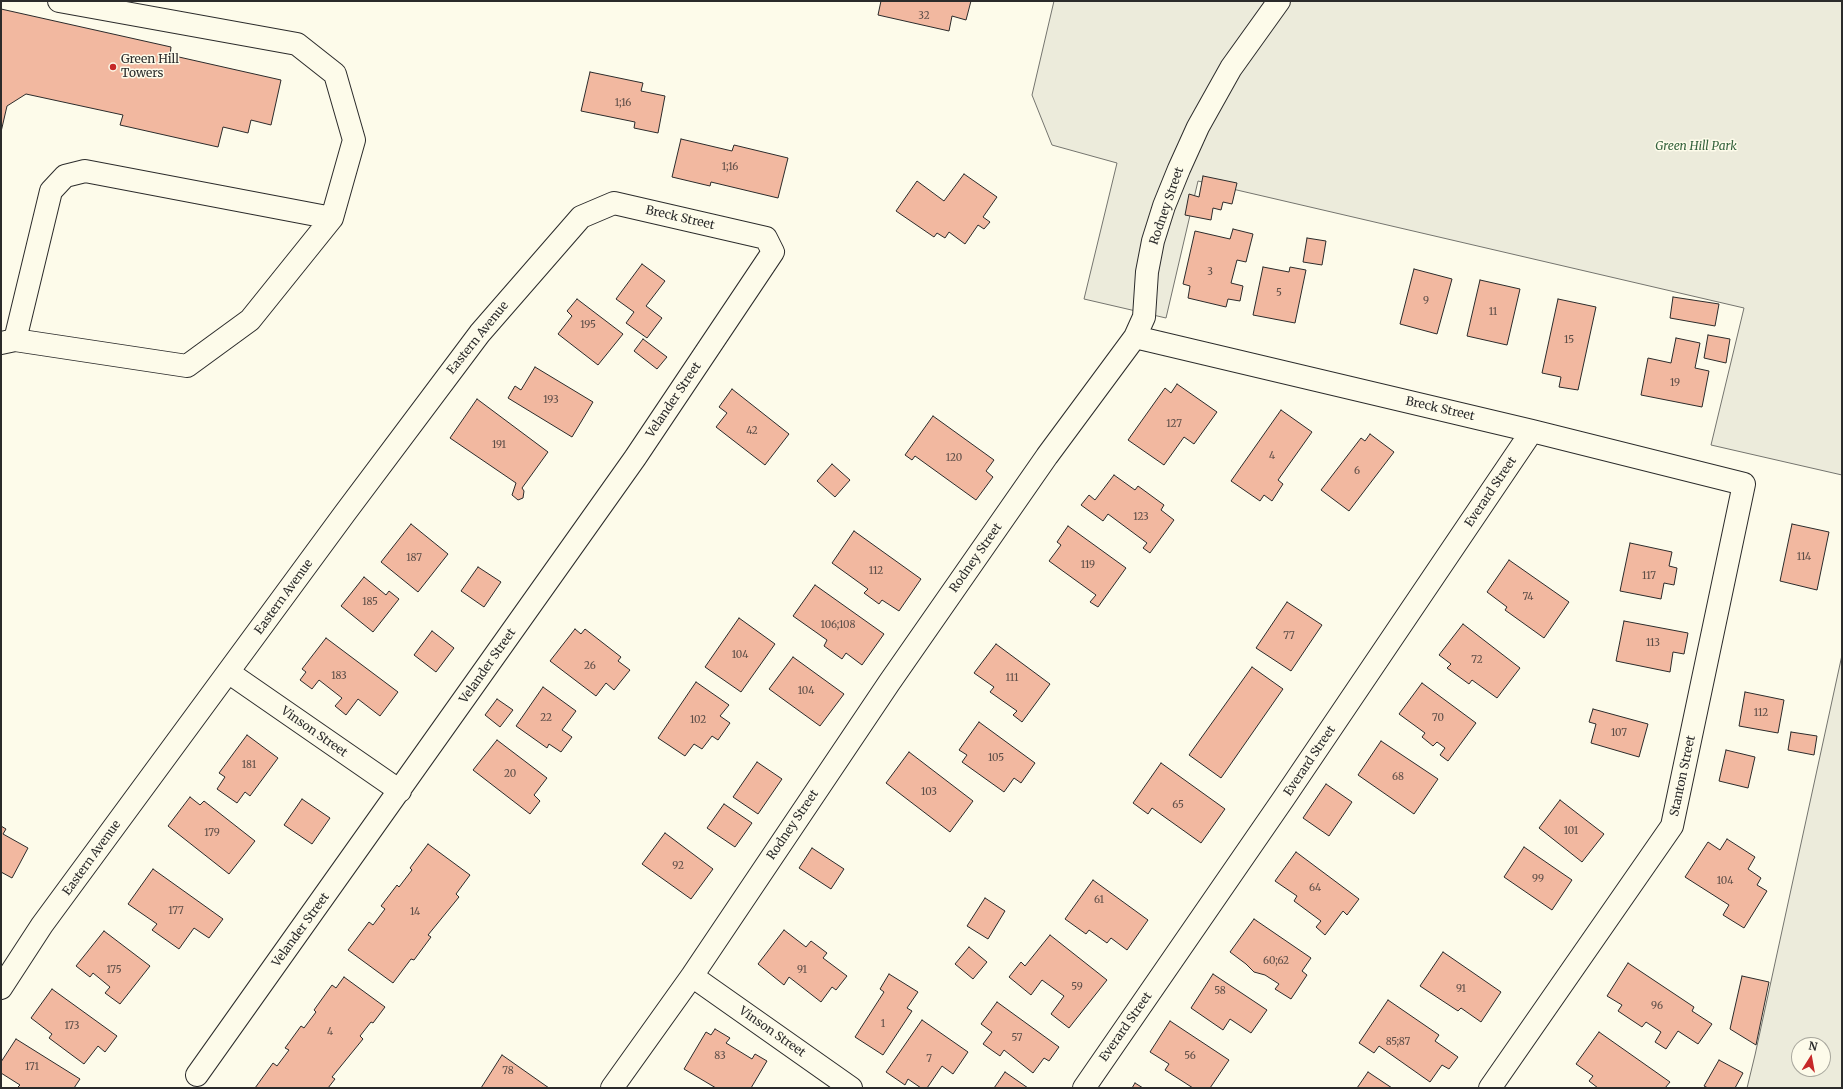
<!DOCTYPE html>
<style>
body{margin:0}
#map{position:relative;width:1843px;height:1089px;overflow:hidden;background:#fdfbea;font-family:Merriweather,serif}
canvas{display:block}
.frame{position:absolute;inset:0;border:2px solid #2b2b2b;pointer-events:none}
.north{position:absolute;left:1791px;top:1037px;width:40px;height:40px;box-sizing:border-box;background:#fdfbea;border:1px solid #a9a89e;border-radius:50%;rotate:11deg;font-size:11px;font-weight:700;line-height:16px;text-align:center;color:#2b2b2b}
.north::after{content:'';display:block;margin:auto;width:14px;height:18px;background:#c62828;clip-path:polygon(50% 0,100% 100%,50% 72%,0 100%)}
</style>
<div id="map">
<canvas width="1843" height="1089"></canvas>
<div class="frame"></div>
<div class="north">N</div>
</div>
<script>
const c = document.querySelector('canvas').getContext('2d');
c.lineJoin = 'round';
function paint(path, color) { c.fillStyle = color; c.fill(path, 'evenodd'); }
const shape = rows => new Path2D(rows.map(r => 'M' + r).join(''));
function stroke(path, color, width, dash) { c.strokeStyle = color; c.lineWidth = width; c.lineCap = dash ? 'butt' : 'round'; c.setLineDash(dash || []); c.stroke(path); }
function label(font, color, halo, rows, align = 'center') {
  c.font = font + ' Merriweather,serif'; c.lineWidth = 3; c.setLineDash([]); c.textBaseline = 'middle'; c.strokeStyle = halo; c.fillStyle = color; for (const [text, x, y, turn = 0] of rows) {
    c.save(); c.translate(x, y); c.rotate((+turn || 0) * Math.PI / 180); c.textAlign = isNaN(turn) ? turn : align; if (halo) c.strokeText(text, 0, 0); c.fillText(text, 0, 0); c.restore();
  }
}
const green = shape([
 [1054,1,1842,1,1842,475,1711,445,1744,308,1267,197,1198,181,1166,318,1084,299,1117,163,1052,145,1032,95,1054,1],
 [1842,655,1842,1088,1747,1088,1755,1055,1842,655],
 [1799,1045,1823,1045,1823,1069,1799,1069,1799,1045]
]);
paint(green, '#ecebdb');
stroke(green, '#74746e', 1);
const building = shape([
 [881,1,971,1,966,20,952,16,949,31,878,15,881,1],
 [1,9,171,47,170,55,281,80,271,125,251,120,248,133,223,127,218,147,120,125,123,115,26,94,7,106,1,132,1,9],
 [590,72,643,83,641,91,665,96,658,133,634,128,635,122,581,111,590,72],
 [681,139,732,151,734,145,788,158,778,198,711,182,710,186,672,177,681,139],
 [964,174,997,197,983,217,990,222,984,229,978,225,965,244,949,232,945,238,937,233,934,237,896,211,917,181,944,201,964,174],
 [1203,176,1237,183,1232,204,1223,202,1221,210,1213,208,1211,220,1185,215,1189,194,1199,197,1203,176],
 [1233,229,1253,234,1246,262,1237,260,1231,283,1243,286,1240,301,1228,299,1226,307,1188,298,1190,286,1183,284,1195,231,1230,239,1233,229],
 [1307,238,1326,241,1322,265,1303,262,1307,238],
 [642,264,665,281,646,306,662,318,647,338,626,323,634,312,616,299,642,264],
 [1263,267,1289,272,1290,267,1306,270,1295,323,1253,315,1263,267],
 [1414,269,1452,279,1437,334,1400,324,1414,269],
 [1480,280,1520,289,1507,345,1467,336,1480,280],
 [1673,297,1719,304,1715,326,1670,318,1673,297],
 [577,299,623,334,598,365,558,334,572,316,567,311,577,299],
 [1558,299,1596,307,1578,390,1559,387,1561,377,1542,373,1558,299],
 [1708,335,1730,339,1726,363,1704,358,1708,335],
 [1676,338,1700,343,1695,368,1709,371,1702,407,1641,395,1648,358,1671,363,1676,338],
 [643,339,667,357,657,369,634,351,643,339],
 [535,367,593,402,572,437,508,398,515,386,521,390,535,367],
 [1177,384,1217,412,1194,444,1184,437,1164,465,1128,440,1165,388,1171,393,1177,384],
 [732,389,789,434,765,465,716,427,727,413,719,407,732,389],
 [477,399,548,452,522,488,524,491,523,498,518,500,512,495,516,483,450,438,477,399],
 [1281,410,1312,432,1278,480,1283,484,1272,501,1264,495,1260,501,1231,481,1281,410],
 [933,416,994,460,986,471,993,477,976,500,915,456,912,460,905,455,933,416],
 [1370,434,1394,452,1349,511,1321,490,1361,438,1365,441,1370,434],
 [832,464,850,480,835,497,817,481,832,464],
 [1114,475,1135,490,1138,486,1164,505,1161,510,1174,520,1150,553,1143,548,1147,543,1108,514,1103,521,1081,505,1089,495,1095,500,1114,475],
 [411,524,448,554,418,592,381,562,411,524],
 [1792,524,1829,532,1817,590,1780,581,1792,524],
 [1068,526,1126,568,1098,607,1090,602,1096,595,1049,561,1061,545,1057,542,1068,526],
 [854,531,921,579,899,611,882,600,879,604,864,593,868,589,832,563,854,531],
 [1630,543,1672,552,1669,566,1677,568,1674,585,1664,583,1661,599,1620,591,1630,543],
 [1509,560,1569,602,1544,638,1505,610,1507,607,1487,592,1509,560],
 [478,567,501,582,484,607,461,591,478,567],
 [364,577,386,595,389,591,399,599,373,632,341,606,364,577],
 [815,585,884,634,862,665,846,653,842,659,824,646,827,640,793,616,815,585],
 [1287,602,1322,625,1291,671,1256,648,1287,602],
 [739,618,775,644,741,692,705,667,739,618],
 [1624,621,1688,633,1684,654,1673,652,1670,672,1616,661,1624,621],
 [1463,624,1520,668,1497,698,1472,680,1469,684,1447,668,1451,664,1439,655,1463,624],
 [575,629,581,634,585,629,621,657,618,661,630,670,614,690,606,683,596,696,550,661,575,629],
 [432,631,454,648,436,672,414,655,432,631],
 [326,638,398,692,380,716,358,699,346,715,335,706,342,698,319,680,312,689,300,680,306,672,302,669,326,638],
 [996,644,1050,684,1022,722,1013,715,1017,711,990,692,994,687,974,673,996,644],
 [793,657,844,694,820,726,769,689,793,657],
 [1252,667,1283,689,1221,778,1189,755,1252,667],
 [696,682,729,705,720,716,730,723,718,740,712,736,702,749,694,744,685,756,658,738,696,682],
 [1422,683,1476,723,1448,761,1440,755,1445,748,1437,742,1433,746,1422,737,1425,733,1399,714,1422,683],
 [543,687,576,711,562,730,572,737,561,752,549,744,547,748,516,726,543,687],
 [1745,692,1784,700,1778,733,1739,726,1745,692],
 [497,699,513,710,500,727,485,715,497,699],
 [1593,709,1648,724,1639,757,1591,743,1596,724,1589,722,1593,709],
 [979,722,1035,763,1021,783,1014,778,1004,792,962,762,967,755,959,750,979,722],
 [1791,732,1817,736,1814,755,1788,750,1791,732],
 [247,735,278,758,250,796,245,792,237,803,217,789,225,777,219,773,247,735],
 [497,740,547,778,534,795,540,801,530,814,473,770,497,740],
 [1381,741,1438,779,1414,814,1358,775,1381,741],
 [1726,750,1755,757,1748,788,1719,781,1726,750],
 [909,752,973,801,950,832,886,783,909,752],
 [757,762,782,779,758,814,733,797,757,762],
 [1161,763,1225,809,1201,843,1152,808,1148,814,1133,803,1161,763],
 [1326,784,1352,802,1329,836,1303,818,1326,784],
 [190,797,200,805,204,801,255,841,229,874,168,826,190,797],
 [302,799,330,818,312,844,284,825,302,799],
 [1560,800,1604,834,1582,862,1539,828,1560,800],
 [724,804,752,823,735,847,707,828,724,804],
 [1,826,6,829,3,834,28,848,12,878,1,872,1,826],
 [665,833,713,869,691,899,642,864,665,833],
 [1727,839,1755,857,1748,869,1761,878,1757,885,1767,891,1744,928,1723,915,1729,905,1685,877,1708,842,1720,850,1727,839],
 [428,844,470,875,456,894,459,897,428,935,431,937,414,960,411,959,393,983,348,950,369,922,373,925,385,909,381,906,397,885,399,887,412,870,410,868,428,844],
 [1524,847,1572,880,1552,910,1504,877,1524,847],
 [812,848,844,869,831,889,799,868,812,848],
 [1296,852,1359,899,1347,915,1343,911,1325,935,1316,927,1321,921,1294,901,1297,896,1275,881,1296,852],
 [153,869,223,919,209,938,194,928,179,949,152,930,157,924,128,904,153,869],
 [1093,880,1148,920,1127,950,1111,938,1107,943,1089,930,1086,934,1065,919,1093,880],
 [985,898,1005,911,988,939,967,926,985,898],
 [1254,919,1311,958,1302,971,1307,975,1291,999,1275,989,1279,984,1265,975,1254,972,1246,964,1230,952,1254,919],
 [784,930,806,947,811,941,827,953,823,958,847,976,836,990,832,987,821,1002,789,977,784,985,758,964,784,930],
 [104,931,150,966,120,1004,105,993,110,987,93,973,90,977,76,966,104,931],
 [1050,935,1107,980,1069,1028,1051,1014,1064,996,1042,980,1031,995,1009,977,1021,962,1025,966,1050,935],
 [969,947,987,962,973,979,955,964,969,947],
 [1443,952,1501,992,1481,1022,1461,1008,1458,1011,1420,986,1443,952],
 [1628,963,1694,1007,1692,1011,1712,1024,1698,1044,1678,1031,1666,1049,1655,1042,1661,1032,1646,1022,1642,1027,1618,1011,1622,1005,1607,996,1628,963],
 [889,974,918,992,907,1008,912,1011,883,1055,855,1037,884,992,880,989,889,974],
 [1213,974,1267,1010,1251,1033,1230,1019,1223,1030,1191,1008,1213,974],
 [1742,976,1769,982,1756,1045,1730,1029,1742,976],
 [344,977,385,1007,373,1023,371,1022,360,1036,363,1039,332,1077,335,1079,328,1088,255,1088,273,1063,277,1066,289,1050,285,1048,301,1026,304,1028,316,1012,314,1010,332,985,336,988,344,977],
 [52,989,117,1036,105,1052,98,1046,84,1064,49,1038,52,1034,31,1018,52,989],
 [1388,1000,1439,1035,1435,1041,1458,1057,1449,1069,1442,1065,1430,1082,1379,1046,1374,1053,1359,1043,1388,1000],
 [997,1002,1059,1047,1049,1061,1044,1058,1033,1073,1004,1050,1000,1056,983,1044,992,1032,981,1024,997,1002],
 [922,1020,968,1052,953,1074,942,1066,927,1088,921,1088,908,1079,905,1085,886,1072,922,1020],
 [1170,1021,1229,1060,1210,1088,1193,1088,1165,1070,1169,1064,1150,1052,1170,1021],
 [715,1029,730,1038,726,1043,752,1059,755,1054,767,1061,751,1088,716,1088,684,1069,706,1032,711,1035,715,1029],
 [1599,1032,1670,1082,1665,1088,1598,1088,1589,1081,1593,1076,1576,1064,1599,1032],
 [16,1039,80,1079,74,1088,17,1088,20,1085,1,1073,1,1062,16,1039],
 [502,1055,549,1088,481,1088,502,1055],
 [1719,1060,1743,1073,1735,1088,1708,1088,1704,1086,1719,1060],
 [1005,1072,1028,1088,994,1088,1005,1072],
 [1368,1072,1392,1088,1357,1088,1368,1072],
 [1135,1083,1143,1088,1132,1088,1135,1083]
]);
paint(building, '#f2b8a0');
stroke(building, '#2b2b2b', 1);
const minor = shape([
 [1135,337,1532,431,1744,484,1672,826,1490,1088],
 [15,340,51,191,65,176,85,171,332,218],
 [1,343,15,340,187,366,250,320,332,218,354,140,335,74,297,44,59,1],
 [228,672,400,791],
 [692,976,851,1088],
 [1,988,42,925,345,513,480,333,581,217,614,203,766,238,773,252,635,458,197,1075],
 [612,1088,692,976,889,683,1047,456,1135,337,1144,317,1147,272,1153,241,1164,206,1179,169,1198,127,1231,68,1279,1],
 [1084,1088,1284,798,1532,431]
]);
stroke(minor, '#2b2b2b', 24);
stroke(minor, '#fdfbea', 22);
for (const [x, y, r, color] of [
 [113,67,4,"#c62828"]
]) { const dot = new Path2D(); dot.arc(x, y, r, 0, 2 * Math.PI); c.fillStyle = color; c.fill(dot); stroke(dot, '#fdfbea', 1.5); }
label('10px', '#5d4e48', null, [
 ["32",924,16],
 ["1;16",623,103],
 ["1;16",730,167],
 ["3",1210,272],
 ["5",1279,293],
 ["9",1426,301],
 ["11",1493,312],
 ["195",588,325],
 ["15",1569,340],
 ["19",1675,383],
 ["193",551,400],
 ["127",1174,424],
 ["42",752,431],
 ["191",499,445],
 ["4",1272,456],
 ["120",954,458],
 ["6",1357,471],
 ["123",1141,517],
 ["114",1804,557],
 ["187",414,558],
 ["119",1088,565],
 ["112",876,571],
 ["117",1649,576],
 ["74",1528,597],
 ["185",370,602],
 ["106;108",838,625],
 ["77",1289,636],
 ["113",1653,643],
 ["104",740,655],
 ["72",1477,660],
 ["26",590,666],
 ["183",339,676],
 ["111",1012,678],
 ["104",806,691],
 ["112",1761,713],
 ["22",546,718],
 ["70",1438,718],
 ["102",698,720],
 ["107",1619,733],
 ["105",996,758],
 ["181",249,765],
 ["20",510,774],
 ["68",1398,777],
 ["103",929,792],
 ["65",1178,805],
 ["101",1571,831],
 ["179",212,833],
 ["92",678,866],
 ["99",1538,879],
 ["104",1725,881],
 ["64",1315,888],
 ["61",1099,900],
 ["177",176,911],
 ["14",415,912],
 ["60;62",1276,961],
 ["175",114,970],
 ["91",802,970],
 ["59",1077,987],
 ["91",1461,989],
 ["58",1220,991],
 ["96",1657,1006],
 ["1",883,1024],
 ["173",72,1026],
 ["4",330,1032],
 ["57",1017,1038],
 ["85;87",1398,1042],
 ["83",720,1056],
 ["56",1190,1056],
 ["7",929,1059],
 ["171",32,1067],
 ["78",508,1071]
]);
label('12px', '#2b2b2b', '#fdfbea', [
 ["Green Hill",121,60],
 ["Towers",121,74]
], 'left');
label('italic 12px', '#34623c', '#fdfbea', [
 ["Green Hill Park",1696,147]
]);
label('12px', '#2b2b2b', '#fdfbea', [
 ["Rodney Street",1167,206,-71],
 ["Breck Street",680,218,13],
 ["Eastern Avenue",478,338,-51],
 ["Velander Street",674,400,-56],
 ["Breck Street",1440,409,13],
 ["Everard Street",1491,492,-56],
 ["Rodney Street",976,558,-55],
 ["Eastern Avenue",284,597,-54],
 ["Velander Street",488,666,-55],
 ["Vinson Street",314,732,35],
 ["Everard Street",1310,761,-56],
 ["Stanton Street",1683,776,-78],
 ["Rodney Street",793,825,-56],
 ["Eastern Avenue",92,858,-54],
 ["Velander Street",301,930,-54],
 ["Everard Street",1126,1027,-55],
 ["Vinson Street",772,1032,35]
]);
</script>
